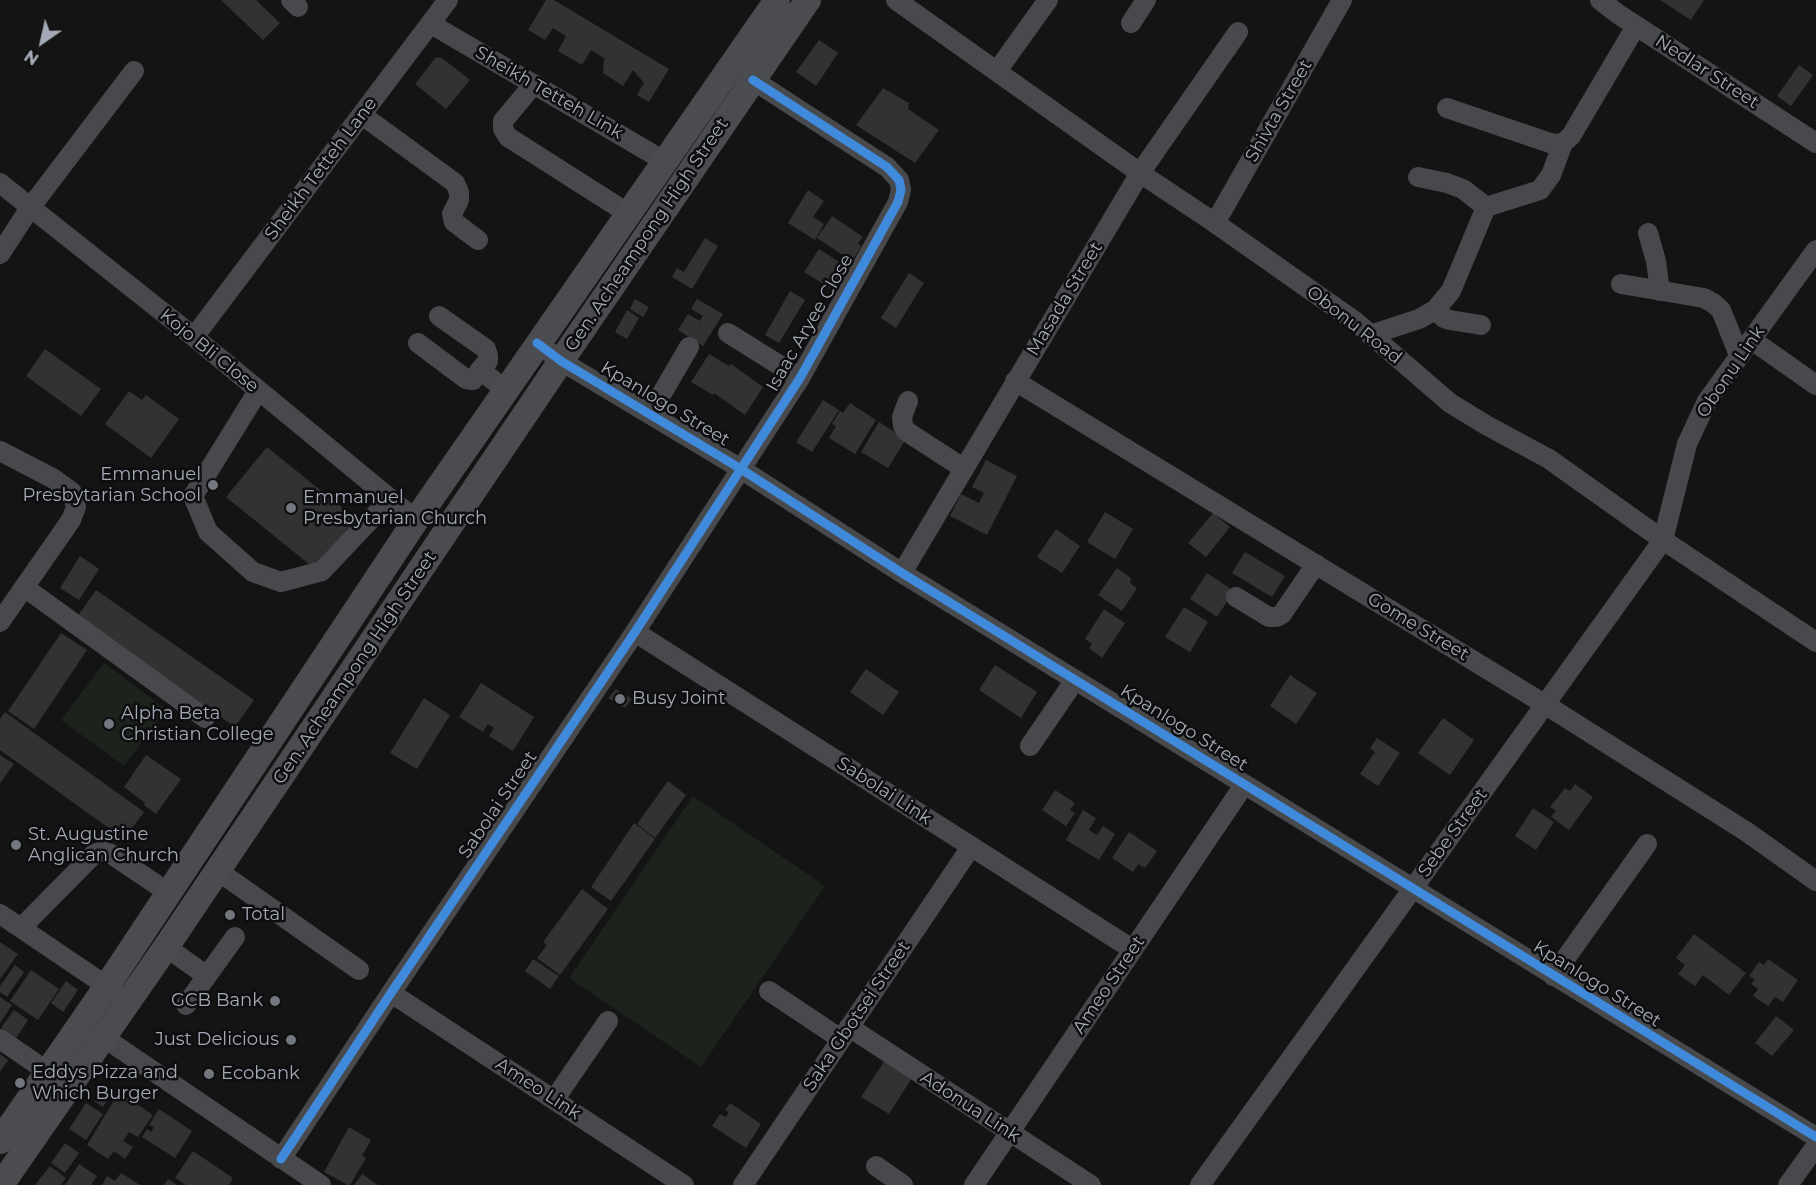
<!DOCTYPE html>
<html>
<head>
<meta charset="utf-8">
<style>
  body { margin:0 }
  #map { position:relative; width:1816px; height:1185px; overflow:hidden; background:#141414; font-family:Montserrat,sans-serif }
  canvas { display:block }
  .north { position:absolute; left:12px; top:12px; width:60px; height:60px; -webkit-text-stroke:4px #0e0e10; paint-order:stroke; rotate:214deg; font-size:16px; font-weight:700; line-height:24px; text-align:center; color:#a4aab5 }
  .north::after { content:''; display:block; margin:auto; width:21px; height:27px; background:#a4aab5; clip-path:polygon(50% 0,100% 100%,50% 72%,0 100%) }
</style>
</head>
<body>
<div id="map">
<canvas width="1816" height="1185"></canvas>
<div class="north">N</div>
</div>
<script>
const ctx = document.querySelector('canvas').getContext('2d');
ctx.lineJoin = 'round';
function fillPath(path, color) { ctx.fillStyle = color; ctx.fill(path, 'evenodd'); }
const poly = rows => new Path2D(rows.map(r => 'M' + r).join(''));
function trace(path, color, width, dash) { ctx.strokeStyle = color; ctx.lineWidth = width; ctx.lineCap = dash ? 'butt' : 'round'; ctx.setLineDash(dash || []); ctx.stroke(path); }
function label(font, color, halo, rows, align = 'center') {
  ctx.font = font + ' Montserrat,sans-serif'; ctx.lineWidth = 5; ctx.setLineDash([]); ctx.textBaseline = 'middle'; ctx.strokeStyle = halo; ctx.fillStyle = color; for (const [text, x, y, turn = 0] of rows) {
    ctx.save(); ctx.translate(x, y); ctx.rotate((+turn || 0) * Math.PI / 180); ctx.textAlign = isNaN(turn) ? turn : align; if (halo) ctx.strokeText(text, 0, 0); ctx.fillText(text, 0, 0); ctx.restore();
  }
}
const green = poly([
  [104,663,166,709,124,766,61,720],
  [693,796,825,886,701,1067,569,978]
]);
const building = poly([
  [221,0,256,0,280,23,263,40],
  [546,0,554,0,669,69,649,102,637,95,644,83,633,70,623,86,603,73,604,58,591,50,582,65,558,51,566,36,553,28,545,40,528,30],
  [1660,0,1704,0,1691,20],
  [819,40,838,53,816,86,796,72],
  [436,57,442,58,470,80,446,109,415,84],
  [1799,65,1813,75,1791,106,1777,96],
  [883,88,909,103,908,109,939,130,915,163,856,125],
  [808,190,824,201,813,217,824,224,815,240,788,223],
  [832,216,863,237,858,243,861,247,852,261,817,238],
  [705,238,718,246,692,289,672,277,677,268,684,272],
  [819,249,847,267,833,290,804,272],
  [909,273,924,283,896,328,881,318],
  [790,291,805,300,779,343,765,335],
  [635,299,649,307,643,317,630,309],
  [697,299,723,314,703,346,678,330,688,314,700,321,703,316,691,309],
  [627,310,639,318,627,339,615,332],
  [45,349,101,389,81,416,26,376],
  [709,354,729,366,731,364,763,387,745,415,714,393,713,395,691,382],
  [129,391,142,400,146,395,179,419,151,458,105,424],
  [823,400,839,410,812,452,796,442],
  [850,403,876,420,855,454,829,438,836,426,832,424,840,411,843,413],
  [879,422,906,439,888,468,861,452],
  [267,447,356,519,315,569,226,497],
  [986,460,1017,476,987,535,950,516,961,494,979,503,984,493,972,487],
  [1105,512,1133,529,1115,559,1087,542],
  [1213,513,1230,527,1206,557,1188,543],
  [1056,529,1080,546,1062,573,1037,557],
  [1245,552,1285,576,1272,597,1232,573],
  [80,556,99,569,79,600,60,588],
  [1117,568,1131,578,1130,583,1137,588,1122,611,1098,595],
  [1207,573,1234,591,1217,617,1190,599],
  [96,590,254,700,235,727,77,617],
  [1184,607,1208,622,1190,652,1165,637],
  [1104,609,1125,623,1102,658,1089,648,1092,644,1085,639],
  [61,633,87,650,34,729,8,711],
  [995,665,1037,692,1021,718,979,690],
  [866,669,899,692,883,715,850,692],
  [1290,675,1317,693,1296,724,1270,706],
  [481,683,534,717,513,751,489,736,494,728,488,724,483,732,459,717],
  [616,689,632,699,625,708,608,698],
  [424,698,450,715,417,769,390,753],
  [5,712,144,812,124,839,0,750,0,719],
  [1443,718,1474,740,1450,775,1418,753],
  [1377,738,1400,753,1378,786,1360,774,1375,752,1370,748],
  [0,755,14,764,0,783],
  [146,755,181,779,156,814,144,805,145,803,124,787],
  [668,781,686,795,655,838,637,824],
  [1575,784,1593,797,1569,830,1551,817,1556,811,1550,807,1565,788,1570,791],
  [1055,790,1075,803,1070,810,1075,813,1066,826,1042,810],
  [1533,808,1554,822,1536,850,1515,836],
  [1083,810,1096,818,1089,830,1097,835,1103,826,1115,834,1099,860,1066,840],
  [634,823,655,839,611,901,591,887],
  [1129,832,1157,851,1145,868,1138,864,1133,872,1112,858],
  [582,889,608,909,560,975,537,958,547,945,543,942],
  [1694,934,1746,973,1729,995,1703,975,1695,986,1678,974,1685,965,1676,958],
  [0,942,18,954,0,979],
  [533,959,559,976,550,989,525,971],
  [1768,959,1798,980,1783,1002,1775,997,1768,1006,1753,996,1758,989,1751,984,1755,980,1749,976,1759,962,1764,965],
  [15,965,24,972,7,997,0,992,0,986],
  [31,970,59,989,38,1020,10,1001],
  [66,981,78,990,63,1012,51,1003],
  [0,997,12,1005,0,1023],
  [14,1010,28,1020,16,1038,1,1028],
  [1776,1016,1794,1030,1772,1056,1755,1043],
  [0,1054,8,1060,0,1072],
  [885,1060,912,1078,889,1114,861,1097],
  [105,1085,114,1090,103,1107,94,1101],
  [119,1092,153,1115,138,1137,129,1132,123,1141,133,1147,125,1159,114,1151,108,1159,87,1145],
  [86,1103,103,1114,86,1140,69,1129],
  [730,1103,761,1124,746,1148,712,1126,720,1114,726,1117,729,1112,725,1110],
  [159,1109,192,1131,175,1158,142,1137,147,1129,151,1132,154,1127,149,1125],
  [349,1127,371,1140,362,1156,366,1158,350,1185,348,1185,324,1172],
  [65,1143,79,1153,65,1173,51,1163],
  [193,1151,233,1178,229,1185,186,1185,175,1178],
  [79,1164,97,1176,91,1185,65,1185],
  [50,1166,66,1178,61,1185,35,1185],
  [121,1173,140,1185,102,1185,107,1176,115,1181],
  [362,1174,378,1185,354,1185],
  [168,1179,177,1185,164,1185]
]);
const minor = poly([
  [291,0,298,7],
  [896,0,1140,173,1215,223,1356,322,1450,403,1486,425,1549,459,1663,540,1816,642],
  [1600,0,1618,14,1816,143],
  [1131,23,1146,0],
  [431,24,666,162],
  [997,71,1048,0],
  [534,84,503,121,503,129,508,137,629,214],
  [1447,108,1553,144,1563,143,1571,136,1636,26],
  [362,115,455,183,459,192,459,200,452,214,454,222,478,240],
  [1418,177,1447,183,1463,189,1486,207],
  [0,183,194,337,416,520],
  [1215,223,1342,0],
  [1648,233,1656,261,1660,291],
  [0,254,30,208,134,71],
  [1621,284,1704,298,1713,303,1721,310,1739,355],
  [1435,310,1444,318,1450,320,1481,325],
  [439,316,486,349,488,356,488,361,480,370,506,390],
  [728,333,800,378],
  [1370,335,1419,319,1435,310,1451,291,1486,207,1540,190,1551,175,1563,143],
  [194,337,448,0],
  [1752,340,1816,385],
  [418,343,466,379,473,380,480,370],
  [537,343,561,361,741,469,902,573,1816,1137],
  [1015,381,1546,705,1747,832,1816,881],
  [258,391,193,496,208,532,253,572,281,582,322,571,390,499],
  [908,401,902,417,903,426,906,431,963,468],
  [650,414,689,347],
  [0,451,54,479,72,492,76,507,71,520,0,622],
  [902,573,1140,173,1238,32],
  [24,587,205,718],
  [1236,597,1269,617,1277,617,1282,614,1316,564],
  [635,632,1132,949],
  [1030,746,1075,680],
  [218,871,359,970],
  [0,914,117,993],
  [21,928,94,854,102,851,111,854,169,893],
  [166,947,207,976],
  [1553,976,1647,844],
  [769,991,841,1039],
  [391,993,684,1185],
  [186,1005,235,937],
  [849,1027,1091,1185],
  [103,1037,321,1185],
  [0,1039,48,1072],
  [554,1100,608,1021],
  [281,1159,391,993,635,632,800,378,898,202,901,190,899,180,887,167,753,80],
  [876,1166,903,1185],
  [743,1185,971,847],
  [974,1185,1244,785],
  [1200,1185,1663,540,1687,444,1707,401,1816,250],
  [1788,1185,1816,1146]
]);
const major = poly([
  [0,1141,107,986,416,520,777,0],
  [1,1185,166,947,561,361,808,0]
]);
const cycleway = poly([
  [537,343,561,361,741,469,902,573,1816,1137],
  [281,1159,391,993,635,632,800,378,898,202,901,190,899,180,887,167,753,80]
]);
const markers = [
  [213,485,6,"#72767d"],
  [291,508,6,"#72767d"],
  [620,699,6,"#72767d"],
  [109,724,6,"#72767d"],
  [16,845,6,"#72767d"],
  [230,915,6,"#72767d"],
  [275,1001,6,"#72767d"],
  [291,1040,6,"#72767d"],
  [209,1074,6,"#72767d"],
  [20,1083,6,"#72767d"]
];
const streetNames = [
  ["Nedlar Street",1707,72,33],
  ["Sheikh Tetteh Link",549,93,30],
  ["Shivta Street",1279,111,-60],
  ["Sheikh Tetteh Lane",321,169,-53],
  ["Gen. Acheampong High Street",647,235,-56],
  ["Masada Street",1065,299,-59],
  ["Isaac Aryee Close",810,323,-60],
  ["Obonu Road",1354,325,38],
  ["Kojo Bli Close",209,351,39],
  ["Obonu Link",1731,372,-56],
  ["Kpanlogo Street",665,404,31],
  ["Gome Street",1418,627,31],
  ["Gen. Acheampong High Street",355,668,-56],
  ["Kpanlogo Street",1184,728,32],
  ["Sabolai Link",884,791,33],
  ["Sabolai Street",498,805,-56],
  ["Sebe Street",1453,833,-54],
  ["Kpanlogo Street",1597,984,32],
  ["Ameo Street",1109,985,-56],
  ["Saka Gbotsei Street",857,1016,-56],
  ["Ameo Link",538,1089,33],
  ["Adonua Link",970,1107,33]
];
const poiNames = [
  ["Emmanuel",201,475,"right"],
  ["Presbytarian School",201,496,"right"],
  ["Emmanuel",303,498],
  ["Presbytarian Church",303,519],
  ["Busy Joint",632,699],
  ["Alpha Beta",121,714],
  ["Christian College",121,735],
  ["St. Augustine",28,835],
  ["Anglican Church",28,856],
  ["Total",242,915],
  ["GCB Bank",263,1001,"right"],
  ["Just Delicious",279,1040,"right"],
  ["Eddys Pizza and",32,1073],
  ["Which Burger",32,1094],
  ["Ecobank",221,1074]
];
fillPath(green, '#1c221c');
fillPath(building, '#323233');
trace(minor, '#48494d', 20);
trace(major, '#4a4c4f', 26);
trace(cycleway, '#408adc', 9);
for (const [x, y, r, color] of markers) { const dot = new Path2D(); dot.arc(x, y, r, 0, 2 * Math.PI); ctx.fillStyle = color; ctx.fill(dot); trace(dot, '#0e0e10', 2); }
label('18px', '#a4aab5', '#0e0e10', streetNames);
label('18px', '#a4aab5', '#0e0e10', poiNames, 'left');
</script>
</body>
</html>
